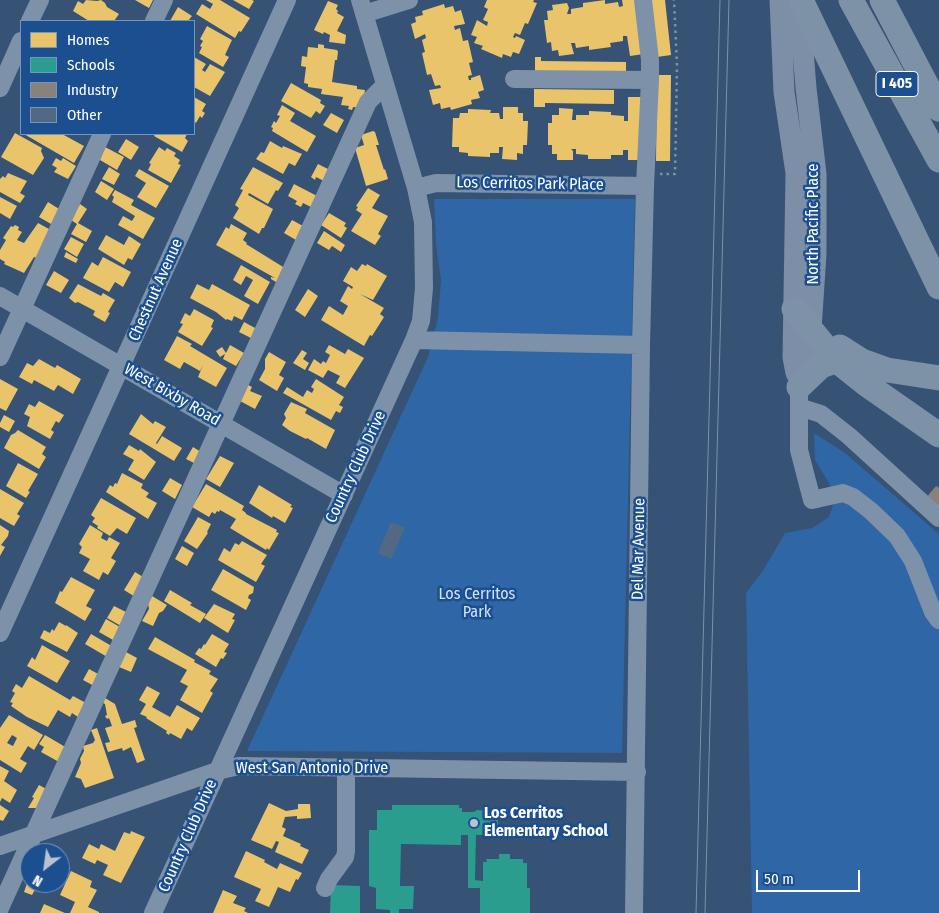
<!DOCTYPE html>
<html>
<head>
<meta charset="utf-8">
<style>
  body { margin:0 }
  #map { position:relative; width:939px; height:913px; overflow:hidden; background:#365274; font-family:"Fira Sans Condensed",sans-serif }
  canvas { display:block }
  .legend { position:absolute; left:20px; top:20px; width:175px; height:115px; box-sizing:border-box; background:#1b4f8f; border:1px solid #7695bc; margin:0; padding:6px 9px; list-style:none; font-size:15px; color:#fff }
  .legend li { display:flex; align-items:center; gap:10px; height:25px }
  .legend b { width:25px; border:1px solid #7695bc }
  .north { position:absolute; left:20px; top:843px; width:50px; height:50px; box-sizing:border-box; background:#1b4f8f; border:1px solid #7695bc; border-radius:50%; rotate:210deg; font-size:14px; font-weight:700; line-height:20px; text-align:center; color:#fff }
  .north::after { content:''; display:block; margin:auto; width:18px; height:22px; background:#b9c2ce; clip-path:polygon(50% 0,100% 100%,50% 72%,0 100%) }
  .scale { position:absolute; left:756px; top:870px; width:104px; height:22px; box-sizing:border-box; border:2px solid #fff; border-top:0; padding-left:6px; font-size:15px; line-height:18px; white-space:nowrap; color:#fff; -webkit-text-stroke:4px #1b4f8f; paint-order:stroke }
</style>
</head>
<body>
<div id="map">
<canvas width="939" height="913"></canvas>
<ul class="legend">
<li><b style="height:14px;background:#e9c46a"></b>Homes</li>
<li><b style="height:14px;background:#2a9d8f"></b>Schools</li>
<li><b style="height:14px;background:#8a817c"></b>Industry</li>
<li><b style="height:14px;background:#526984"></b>Other</li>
</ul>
<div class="north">N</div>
<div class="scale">50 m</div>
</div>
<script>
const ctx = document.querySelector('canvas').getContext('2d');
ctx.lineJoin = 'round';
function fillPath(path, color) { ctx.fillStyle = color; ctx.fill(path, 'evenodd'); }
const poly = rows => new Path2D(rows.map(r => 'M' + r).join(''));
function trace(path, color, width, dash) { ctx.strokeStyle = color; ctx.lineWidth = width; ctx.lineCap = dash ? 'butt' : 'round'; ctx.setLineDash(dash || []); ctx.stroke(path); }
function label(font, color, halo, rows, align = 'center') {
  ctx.font = font + ' "Fira Sans Condensed",sans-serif'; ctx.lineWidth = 5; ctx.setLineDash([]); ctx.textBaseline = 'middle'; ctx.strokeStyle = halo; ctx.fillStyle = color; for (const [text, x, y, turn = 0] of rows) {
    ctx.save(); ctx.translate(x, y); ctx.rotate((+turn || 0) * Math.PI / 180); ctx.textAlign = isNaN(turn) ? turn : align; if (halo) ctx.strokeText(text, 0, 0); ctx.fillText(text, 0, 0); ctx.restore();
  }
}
const green = poly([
  [434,199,635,199,622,753,247,751,428,357,438,318,441,280,436,244],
  [814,433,845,453,939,534,939,913,752,913,746,593,764,569,785,533,812,528,829,517,835,499,829,483,815,460]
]);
const homes = poly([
  [86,0,97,1,101,0,105,3,107,7,119,14,114,21,89,21,73,11,78,1,83,4],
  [135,0,153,0,149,8],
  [206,0,220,0,250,18,241,32,239,31,235,38,196,14,202,4,210,9,213,4],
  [233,0,252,0,254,1,249,9],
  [487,0,534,0,533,2,537,3,528,24,525,23,520,35,515,33,513,37,515,38,516,36,525,40,519,54,513,52,511,57,503,54,502,58,481,49,483,46,474,43,477,37,471,35,477,20,487,26,488,22,483,20,488,9,484,7],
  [605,0,605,4,618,2,619,7,623,6,622,0,637,0,644,54,630,56,627,36,623,36,623,41,610,43,611,47,589,50,589,46,576,48,575,43,571,43,574,54,559,56,558,50,552,51,551,42,547,43,544,20,548,20,547,11,553,10,552,5,567,3,569,8,567,14,571,14,571,9,583,7,583,3],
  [651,0,665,0,671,55,657,57],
  [328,1,338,5,336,9,338,11,337,13,344,17,337,31,346,35,345,44,329,42,330,35,324,32,323,34,314,30],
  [444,4,445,8,453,6,455,12,461,10,465,24,454,26,455,30,460,28,463,41,468,40,473,62,469,63,472,75,468,76,469,80,471,80,471,78,480,75,484,90,478,92,480,98,471,100,472,104,451,110,450,107,441,109,440,103,433,105,429,90,441,88,440,85,435,86,431,74,427,75,422,53,425,52,422,40,426,38,425,34,415,39,411,24,416,22,415,17,423,15,422,11],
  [178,7,192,16,188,21,170,21],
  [207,26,232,40,225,55,229,57,223,67,199,53,202,47,200,46,203,41,200,39],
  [318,44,324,45,324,48,337,50,338,52,337,60,335,60,332,82,357,86,357,89,365,90,362,108,353,107,352,110,348,109,349,106,341,105,343,97,321,94,322,89,308,87,308,84,304,83,306,67,301,66,302,56,307,57,308,47,318,48],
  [194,57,206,64,202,70,205,72,210,64,225,72,210,96,194,87],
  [535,57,541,57,541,61,626,62,626,76,535,75],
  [657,75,671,75,670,161,656,161],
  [291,83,321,100,320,103,325,106,320,114,316,111,311,118,281,101],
  [534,89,614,90,614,104,545,103,545,107,534,107],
  [194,97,206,104,202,111,205,113,202,118,200,116,196,123,194,121],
  [628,97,642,97,642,160,628,160,628,150,623,150,623,155,611,155,611,159,588,159,588,155,576,154,576,149,571,149,573,151,573,160,557,160,557,154,552,154,552,145,548,145,548,123,552,123,552,115,559,115,559,108,573,109,572,120,576,120,576,115,589,115,589,111,611,112,611,115,624,116,624,121,628,121],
  [282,105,295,113,290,121,316,136,307,152,272,131,273,128,271,127,274,121,276,123,280,116,277,115],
  [503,107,518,107,518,113,523,113,523,121,528,121,527,145,523,145,523,154,517,153,517,160,502,159,503,147,499,147,499,153,490,153,490,157,468,156,468,153,459,152,459,147,452,147,453,118,459,118,460,113,468,113,468,109,491,110,490,113,499,113,500,119,503,119],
  [331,113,344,120,337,133,323,125],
  [373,131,375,132,379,145,376,145,384,170,385,169,388,179,366,186,355,148,364,145,361,135],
  [15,133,42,148,41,151,44,158,33,175,1,157],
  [24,134,62,134,84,146,74,163],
  [155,134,187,134,185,138,188,141,182,152,154,136],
  [126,139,139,147,131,160,118,152],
  [270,141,282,148,283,146,302,154,295,166,289,163,283,174,256,159,261,152,264,153],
  [105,147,124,157,117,170,100,160],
  [159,147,165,151,167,148,176,153,174,156,180,160,178,164,181,165,171,183,148,170,151,164,149,163],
  [56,158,61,161,63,158,76,166,68,179,54,172,57,168,52,165],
  [318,164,332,171,326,182,316,177,315,180,311,177],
  [109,167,120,174,114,185,102,179],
  [253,167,283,183,278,191,276,190,268,204,249,193,248,195,273,209,264,228,262,228,259,234,233,218,239,208,235,205,243,190,240,189],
  [139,169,169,186,156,208,137,197,146,183,135,176],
  [8,173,27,181,20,193,25,196,20,203,0,192,0,179,3,176,5,178],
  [101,181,114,189,107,200,95,192],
  [294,184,319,197,313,208,303,203,301,207,295,204,297,201,288,196],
  [368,188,380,195,372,208,388,216,378,234,381,236,375,245,351,231,362,214,356,210,358,207,356,206],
  [115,190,134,200,131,205,155,218,143,239,118,225,123,216,132,221,135,216,112,202,114,197,112,195],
  [0,197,17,206,10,219,0,213],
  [48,202,59,209,51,224,39,217],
  [80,204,87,209,78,223,92,231,86,242,71,234,77,224,71,220],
  [329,213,346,223,344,226,347,228,341,238,321,225],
  [292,220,303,226,296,240,284,233],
  [38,223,49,229,49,232,43,242,46,243,37,258,34,257,24,273,4,264,5,262,0,259,0,250,6,240,3,238,11,226,13,227,15,225,19,227,18,230,22,232,17,240,24,243],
  [231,224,247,233,243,240,247,243,246,244,288,270,281,285,271,279,271,277,275,278,216,245,226,227,229,229],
  [324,231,345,245,341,252,332,246,329,250,317,243],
  [106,235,124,245,129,236,141,244,132,260,128,258,124,265,98,249],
  [71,237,84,244,77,257,64,249],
  [66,252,78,259,76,263,64,257],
  [103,257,131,272,123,287,115,282,109,292,83,278,92,262,98,266],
  [362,264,366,266,367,264,387,276,373,300,360,294,384,308,380,314,384,317,372,336,370,335,364,346,321,320,329,306,343,315,348,306,340,301,348,286,352,289,353,287,343,281,351,267,357,271],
  [241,265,270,282,258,304,244,296,253,280,246,276,241,285,233,280],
  [54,271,69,280,61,293,46,285],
  [78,284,101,296,103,293,115,300,108,312,110,313,105,322,96,317,93,315,95,311,78,302,75,303,69,298],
  [197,284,209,290,212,284,250,305,242,320,234,316,232,321,227,319,226,320,216,312,190,298],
  [308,289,318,296,305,317,295,310],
  [194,309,214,320,211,327,213,328,202,346,178,332,183,324,180,323,185,313,190,316],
  [244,322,255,328,256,326,251,338,239,332],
  [177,336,192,344,190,346,227,368,216,387,198,377,203,365,200,371,184,362,180,369,164,360],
  [230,345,244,353,236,366,223,359,225,354,220,357,216,351,222,347,226,353],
  [329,345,345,354,348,349,364,358,345,388,336,383,340,376,328,370,323,378,308,370,314,359,321,364,323,361,326,363,330,355,325,352],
  [302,350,307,353,303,359,309,363,305,370,293,363],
  [269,352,286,362,279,375,284,378,277,391,259,380,265,369,265,359],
  [39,359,55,368,57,365,81,379,73,394,58,385,54,391,34,380,32,384,19,377,27,363,33,366],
  [0,379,18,389,6,411,0,408],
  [316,379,344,397,339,405,343,407,340,413,336,411,331,420,283,393,287,387,303,397,307,390,312,393,314,389,311,387],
  [248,385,252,387,250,391,262,396,255,409,240,401],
  [39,401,64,415,59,423,56,421,51,430,54,432,50,439,27,426,30,417,24,414,29,404,35,407],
  [291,402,307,409,305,413,335,430,326,449,307,438,306,439,290,431,282,425,286,418,284,414],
  [141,414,153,424,155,421,166,427,156,443,157,444,162,436,182,448,174,461,129,434],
  [4,415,15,421,9,432,0,427,0,423],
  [18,430,46,447,42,454,46,457,39,469,4,448,11,435,15,433],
  [129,445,139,451,140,449,156,462,144,480,128,470,134,460,123,454],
  [193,447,204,454,198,465,186,459],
  [220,456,234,463,220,487,206,479],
  [18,463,38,474,28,491,30,492,26,498,6,486],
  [122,473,143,484,141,488,149,493,146,497,157,503,148,519,106,492,110,485,113,487,115,483,117,484],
  [170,478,182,485,175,499,162,491],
  [206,484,244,506,242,510,246,513,246,514,277,530,276,532,279,533,269,550,267,548,266,550,230,528,236,519,220,510,219,512,217,511,215,514,212,512,209,517,192,507],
  [259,485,292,505,290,507,293,508,285,523,273,516,272,518,249,503],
  [0,489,24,503,17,514,20,516,14,526,0,518],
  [101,498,136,518,127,534,117,528,110,536,97,528,98,526,92,522,95,518,91,515],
  [198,517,211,524,207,532,208,533,197,549,184,541],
  [0,525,9,531,8,536,1,545,5,547,0,556],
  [90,525,103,533,101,538,107,541,109,537,120,543,111,558,116,561,108,575,103,572,99,580,83,571,90,559,79,553,82,547,79,544],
  [242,541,267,555,261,564,265,566,256,582,218,560,224,548,230,552,235,543,239,545],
  [182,546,194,553,187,566,175,559],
  [223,569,254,587,253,593,249,595,248,598,251,600,246,610,211,590],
  [135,572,148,580,137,598,124,590],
  [71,577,95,590,86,606,92,609,85,621,55,603,60,591,62,592],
  [170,590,192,603,190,605,206,614,200,623,164,601],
  [152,596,167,605,163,611,159,613,153,626,142,621,149,609,148,603],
  [214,604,235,614,232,619,235,620,228,633,204,618],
  [114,606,128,613,121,626,107,618],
  [106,619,120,627,113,640,99,632],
  [59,622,66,626,66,625,78,633,67,652,40,638,44,630,50,633,52,629,54,631],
  [91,634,115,648,109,658,85,644],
  [212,634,229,644,224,652,227,653,223,659,221,658,216,667,195,654,199,648,201,649,204,644,205,645],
  [155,637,195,660,194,662,211,671,209,674,218,679,210,691,213,693,202,713,180,700,188,686,180,682,187,670,148,649],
  [42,645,70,661,57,683,27,666,32,657,35,660],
  [126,652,137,658,131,672,119,667],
  [89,669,100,675,94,686,83,680],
  [29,676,70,700,73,696,86,703,78,717,72,713,70,717,58,710,48,727,27,717,11,706,13,703,10,702,15,693,12,691,16,684,22,688],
  [147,686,160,693,152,707,170,717,177,705,200,718,192,731,187,728,181,739,170,733,169,735,166,733,167,731,146,718,147,717,140,714,146,704,139,700],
  [105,698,115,704,122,724,135,720,137,727,134,728,145,760,137,763,131,747,123,751,122,748,108,752,105,743,110,742,105,728,112,726,109,718,107,719,105,716,107,715,105,704,103,703],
  [9,715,43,735,34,750,28,746,20,759,27,763,21,773,0,760,0,728],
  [12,735,17,738,13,746,7,743],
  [97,728,114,778,85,788,81,779,75,777,81,763,80,759,84,751,83,746,93,743,95,740,91,730],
  [45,735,67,748,59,762,41,752,44,747,39,744],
  [0,766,9,771,4,781,17,790,10,803,2,798,0,802],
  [39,785,50,791,40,808,28,808,34,798,32,797],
  [269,803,286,811,298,809,298,804,310,804,311,818,297,819,297,816,285,817,282,827,286,829,283,836,301,844,300,846,309,850,302,864,275,852,279,842,276,841,272,849,251,840],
  [0,805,9,811,3,821,0,820],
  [131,831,145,837,121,883,103,875,108,865,97,860,95,864,82,858,89,844,99,849,101,844,115,851,124,832,130,834],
  [246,851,265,860,264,862,277,869,280,863,302,873,298,880,296,879,290,892,278,887,269,907,255,901,261,889,234,877],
  [71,871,92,881,90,887,97,890,88,907,99,912,99,913,70,913,75,902,60,895],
  [30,875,30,883,40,883,38,889,36,888,32,895,24,892],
  [223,890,237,896,233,903,246,908,244,911,248,913,213,913],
  [44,904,65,913,40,913]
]);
const schools = poly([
  [392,805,459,805,459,808,462,808,462,812,474,812,477,810,498,812,498,831,484,830,484,835,476,835,475,880,483,881,483,862,487,862,486,859,499,859,499,854,510,854,510,859,523,859,523,863,527,863,527,888,530,888,530,913,480,913,480,888,468,888,468,835,461,835,461,845,401,844,400,886,414,886,413,909,399,909,399,913,390,913,390,910,376,909,376,888,369,886,369,830,377,830,377,810,392,810],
  [331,885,360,886,360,913,330,913]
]);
const industry = poly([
  [936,486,939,488,939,511,925,499]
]);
const building = poly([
  [391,522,405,528,391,559,378,553]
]);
const path = poly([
  [660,174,675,174,677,66,674,0]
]);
const minor = poly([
  [364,14,409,0],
  [30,21,40,0],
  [154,21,164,0],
  [514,79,650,80],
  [0,88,21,41],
  [416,188,436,183,645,186],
  [0,296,344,495],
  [414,340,641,345],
  [0,357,102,134],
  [799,387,799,450,812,500,843,493,853,497,871,511,897,536,913,561,933,612,939,620],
  [799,407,821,414,849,436,939,518],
  [0,633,287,0],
  [0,846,217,771,239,766,637,772],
  [325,888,329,879,345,857,346,851,346,768],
  [0,908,368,102,385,85],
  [153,913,414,340,421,321,424,288,423,222,416,188,360,0],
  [634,913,641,345,645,186,650,80,650,60,643,0]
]);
const major = poly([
  [780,0,784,92,796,173,793,357,796,373],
  [799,387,807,357,811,329,816,254,816,174,806,88,799,0]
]);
const highway = poly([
  [801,0,939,287],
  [851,0,939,160],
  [882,0,939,109],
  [794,309,836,360,866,384,939,435],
  [840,347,862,361,887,370,939,378],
  [799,387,821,366,850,356]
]);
const tram = poly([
  [696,913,720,0],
  [705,913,729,0]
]);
const markers = [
  [474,823,5,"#b9c2ce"]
];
const shields = [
  [897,84,42]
];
const shieldNames = [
  ["I 405",897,84]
];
const streetNames = [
  ["Los Cerritos Park Place",530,184,1],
  ["North Pacific Place",814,224,-90],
  ["Chestnut Avenue",156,290,-66],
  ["West Bixby Road",172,395,30],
  ["Country Club Drive",356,467,-65],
  ["Del Mar Avenue",639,549,-89],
  ["West San Antonio Drive",312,769],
  ["Country Club Drive",188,836,-66]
];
const parkNames = [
  ["Los Cerritos",477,595],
  ["Park",477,613]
];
const poiNames = [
  ["Los Cerritos",484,814],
  ["Elementary School",484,832]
];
fillPath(green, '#2f66a5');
fillPath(homes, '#e9c46a');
fillPath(schools, '#2a9d8f');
fillPath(industry, '#8a817c');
fillPath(building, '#526984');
trace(path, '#7d92a8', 2.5, [2.5, 4]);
trace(minor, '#7d92a8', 18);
trace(major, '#7d8ea7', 21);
trace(highway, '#7e92a7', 25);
trace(tram, '#7e92a7', 1);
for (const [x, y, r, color] of markers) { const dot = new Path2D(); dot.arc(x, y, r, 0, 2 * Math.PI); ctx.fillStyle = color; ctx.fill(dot); trace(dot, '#1b4f8f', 2); }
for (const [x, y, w] of shields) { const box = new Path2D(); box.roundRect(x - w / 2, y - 12.5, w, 25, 4); ctx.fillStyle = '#1b4f8f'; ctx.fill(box); trace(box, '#fff', 1); }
label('bold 15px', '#fff', null, shieldNames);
label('16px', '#fff', '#1b4f8f', streetNames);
label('16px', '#cfe3fa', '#1b4f8f', parkNames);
label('bold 16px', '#fff', '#1b4f8f', poiNames, 'left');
</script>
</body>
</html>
